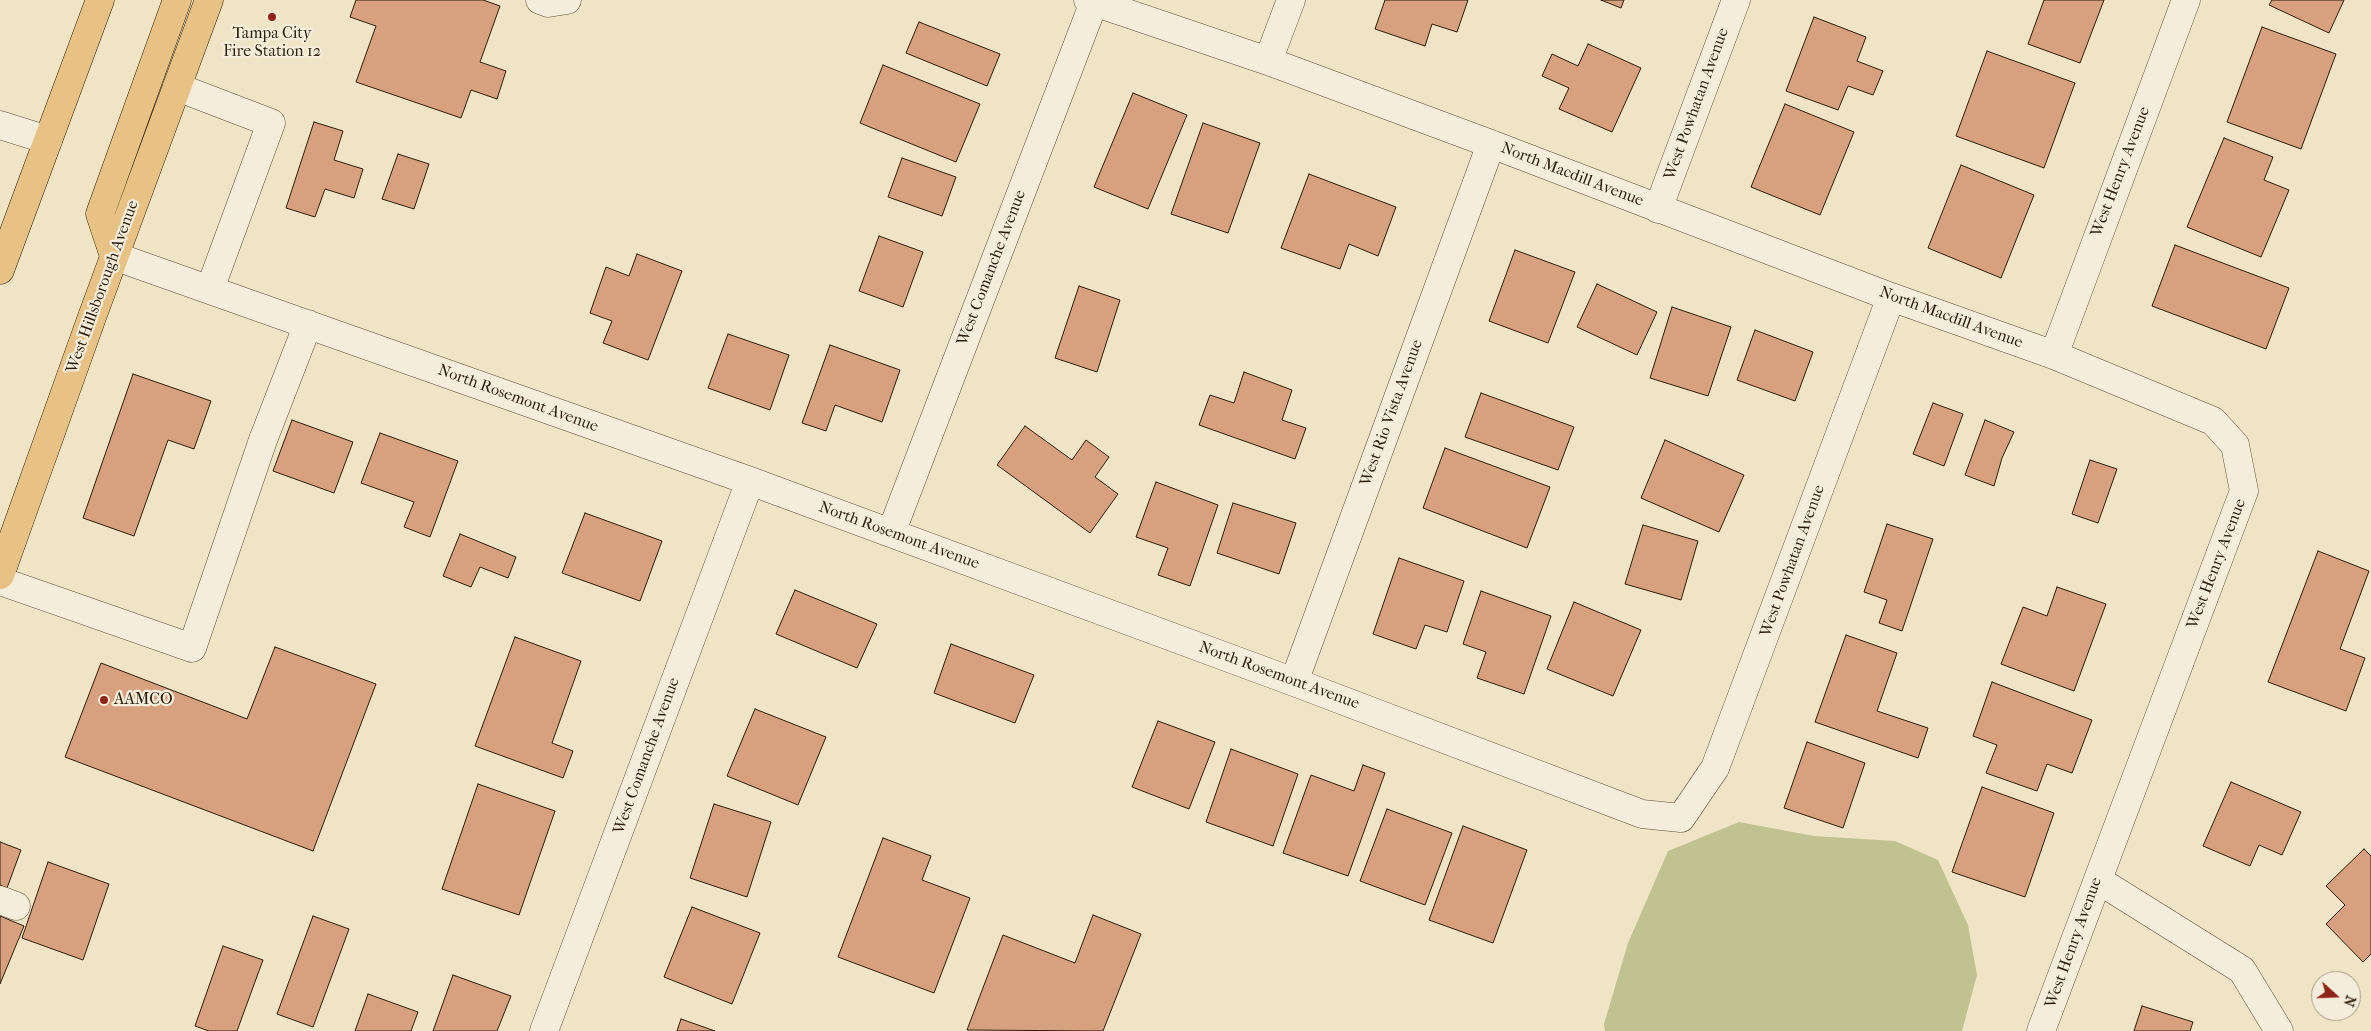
<!DOCTYPE html>
<html>
<head>
<meta charset="utf-8">
<style>
  body { margin:0 }
  #map { position:relative; width:2371px; height:1031px; overflow:hidden; background:#f0e4c7; font-family:"IM FELL French Canon",serif }
  canvas { display:block }
  .north { position:absolute; left:2311px; top:971px; width:50px; height:50px; box-sizing:border-box; background:#f5eddb; border:1px solid #a59a87; border-radius:50%; rotate:110deg; font-size:14px; font-weight:700; line-height:20px; text-align:center; color:#2c1d0a }
  .north::after { content:''; display:block; margin:auto; width:18px; height:22px; background:#8f2418; clip-path:polygon(50% 0,100% 100%,50% 72%,0 100%) }
</style>
</head>
<body>
<div id="map">
<canvas width="2371" height="1031"></canvas>
<div class="north">N</div>
</div>
<script>
const ctx = document.querySelector('canvas').getContext('2d');
ctx.lineJoin = 'round';
function fillPath(path, color) { ctx.fillStyle = color; ctx.fill(path, 'evenodd'); }
const poly = rows => new Path2D(rows.map(r => 'M' + r).join(''));
function trace(path, color, width, dash) { ctx.strokeStyle = color; ctx.lineWidth = width; ctx.lineCap = dash ? 'butt' : 'round'; ctx.setLineDash(dash || []); ctx.stroke(path); }
function label(font, color, halo, rows, align = 'center') {
  ctx.font = font + ' "IM FELL French Canon",serif'; ctx.lineWidth = 4.5; ctx.setLineDash([]); ctx.textBaseline = 'middle'; ctx.strokeStyle = halo; ctx.fillStyle = color; for (const [text, x, y, turn = 0] of rows) {
    ctx.save(); ctx.translate(x, y); ctx.rotate((+turn || 0) * Math.PI / 180); ctx.textAlign = isNaN(turn) ? turn : align; if (halo) ctx.strokeText(text, 0, 0); ctx.fillText(text, 0, 0); ctx.restore();
  }
}
const green = poly([
  [1739,822,1814,836,1895,841,1938,860,1968,925,1977,975,1962,1031,1605,1031,1604,1024,1628,943,1668,851]
]);
const building = poly([
  [356,0,483,0,500,6,480,62,506,71,497,99,471,90,461,118,356,82,376,26,350,17,356,0],
  [1385,0,1468,0,1457,32,1432,24,1425,46,1375,29,1385,0],
  [1601,0,1624,0,1621,8,1601,0],
  [2044,0,2104,0,2080,63,2028,44,2044,0],
  [2272,0,2344,0,2329,33,2269,5,2272,0],
  [1814,17,1866,37,1857,61,1883,71,1873,95,1848,86,1838,110,1786,91,1814,17],
  [919,22,1000,54,987,86,906,53,919,22],
  [2262,27,2336,54,2301,149,2227,122,2262,27],
  [1588,44,1641,68,1612,132,1559,109,1569,88,1542,76,1552,54,1578,66,1588,44],
  [1987,51,2075,83,2044,168,1956,136,1987,51],
  [883,65,980,104,956,162,860,123,883,65],
  [1133,93,1187,115,1148,209,1094,187,1133,93],
  [1785,104,1854,132,1820,215,1751,187,1785,104],
  [314,122,343,131,334,160,363,169,354,198,325,189,315,217,286,208,314,122],
  [1203,123,1260,143,1228,233,1171,214,1203,123],
  [2224,138,2273,157,2264,180,2289,190,2261,257,2187,227,2224,138],
  [398,154,429,164,414,209,382,199,398,154],
  [902,158,956,177,942,216,888,197,902,158],
  [1961,165,2034,195,2001,278,1928,248,1961,165],
  [1309,174,1396,207,1378,256,1349,244,1340,269,1281,248,1309,174],
  [879,236,923,252,903,307,859,291,879,236],
  [2175,245,2289,288,2266,349,2152,306,2175,245],
  [1515,250,1575,272,1548,343,1489,321,1515,250],
  [637,254,682,271,648,360,603,343,612,321,590,313,606,267,629,276,637,254],
  [1597,284,1657,312,1637,355,1577,327,1597,284],
  [1079,286,1120,300,1097,372,1055,358,1079,286],
  [1672,307,1731,327,1708,396,1650,378,1672,307],
  [1755,330,1813,352,1795,401,1737,380,1755,330],
  [728,334,789,355,770,410,708,388,728,334],
  [830,345,900,370,882,422,835,405,826,431,802,423,830,345],
  [1244,372,1292,390,1282,420,1306,428,1295,459,1199,425,1210,395,1234,403,1244,372],
  [133,374,211,401,194,449,168,440,134,536,83,518,133,374],
  [1481,393,1574,427,1558,470,1465,437,1481,393],
  [1933,403,1963,414,1944,466,1913,454,1933,403],
  [292,420,353,442,334,493,273,471,292,420],
  [1985,420,2014,432,2002,458,1994,486,1965,475,1985,420],
  [1025,426,1072,460,1086,440,1109,457,1095,477,1118,494,1090,533,997,465,1025,426],
  [380,433,458,461,430,537,404,527,414,502,361,483,380,433],
  [1665,440,1744,475,1719,532,1641,498,1665,440],
  [1445,448,1550,487,1527,548,1423,508,1445,448],
  [2090,460,2117,469,2098,523,2072,514,2090,460],
  [1156,482,1218,505,1190,586,1158,575,1168,548,1136,537,1156,482],
  [1233,503,1296,523,1279,574,1217,553,1233,503],
  [585,513,662,541,640,601,562,573,585,513],
  [1887,524,1933,539,1902,631,1879,623,1887,600,1864,592,1887,524],
  [1643,525,1698,541,1681,600,1625,584,1643,525],
  [460,534,516,557,508,578,480,567,471,587,443,576,460,534],
  [2318,551,2369,571,2340,649,2365,658,2346,711,2268,682,2318,551],
  [1399,558,1464,581,1447,632,1425,625,1416,649,1373,634,1399,558],
  [2057,587,2106,604,2074,691,2001,664,2023,607,2047,616,2057,587],
  [795,590,877,624,857,668,776,634,795,590],
  [1481,591,1551,616,1524,694,1477,678,1486,652,1463,644,1481,591],
  [1574,602,1641,630,1613,696,1547,669,1574,602],
  [1846,635,1897,653,1877,711,1928,728,1918,758,1815,722,1846,635],
  [515,637,581,661,552,743,573,751,563,778,475,746,515,637],
  [951,644,1034,675,1015,723,934,693,951,644],
  [275,647,376,684,313,851,65,757,101,663,247,719,275,647],
  [1992,682,2092,720,2072,773,2047,764,2037,791,1986,773,1997,745,1973,736,1992,682],
  [755,709,826,737,798,805,727,776,755,709],
  [1158,721,1215,742,1189,809,1132,787,1158,721],
  [1807,742,1865,763,1843,828,1784,808,1807,742],
  [1231,749,1298,774,1273,846,1206,822,1231,749],
  [1363,765,1385,773,1348,876,1283,853,1311,775,1354,791,1363,765],
  [2231,782,2301,812,2282,855,2259,845,2250,866,2203,846,2231,782],
  [478,784,555,811,519,915,442,889,478,784],
  [1982,787,2054,813,2025,897,1952,872,1982,787],
  [714,804,771,822,747,897,690,878,714,804],
  [1387,809,1452,833,1425,905,1360,881,1387,809],
  [1463,826,1527,850,1493,943,1429,920,1463,826],
  [883,838,931,856,922,880,970,898,934,993,838,957,883,838],
  [0,842,21,850,7,888,0,885,0,842],
  [2364,849,2371,856,2371,954,2363,962,2326,924,2345,905,2326,886,2364,849],
  [48,862,109,884,83,960,22,938,48,862],
  [692,907,760,933,732,1004,664,977,692,907],
  [1093,915,1141,934,1103,1031,967,1030,1003,935,1075,963,1093,915],
  [0,916,24,926,0,984,0,916],
  [313,916,349,929,313,1027,277,1014,313,916],
  [223,946,263,960,237,1031,209,1031,195,1026,223,946],
  [453,975,511,996,497,1031,433,1031,453,975],
  [368,994,418,1012,411,1031,355,1031,368,994],
  [2142,1006,2193,1022,2190,1031,2134,1031,2142,1006],
  [681,1019,715,1031,677,1031,681,1019]
]);
const minor = poly([
  [540,0,548,3,567,0],
  [1088,0,1268,61,1491,144,1891,297,2054,355,2213,421,2235,445,2244,491,2041,1031],
  [1268,61,1291,0],
  [177,87,271,123,210,289],
  [0,125,48,140],
  [1658,209,1736,0],
  [114,256,750,481,1294,682,1642,814,1681,818,1715,768,1891,297],
  [2054,355,2186,0],
  [891,533,1094,2],
  [0,581,192,648,263,440,308,324],
  [1294,682,1491,144],
  [2098,880,2242,970,2279,1031],
  [0,900,16,906],
  [544,1031,750,481]
]);
const major = poly([
  [114,256,100,214,177,0],
  [0,270,100,0],
  [0,575,92,317,209,0]
]);
const markers = [
  [272,17,5,"#8f2418"],
  [104,700,5,"#8f2418"]
];
const poiNames = [
  ["Tampa City",272,34],
  ["Fire Station 12",272,52],
  ["AAMCO",114,700,"left"]
];
const streetNames = [
  ["West Powhatan Avenue",1697,104,-70],
  ["West Henry Avenue",2121,172,-69],
  ["North Macdill Avenue",1572,175,21],
  ["West Comanche Avenue",992,268,-69],
  ["West Hillsborough Avenue",103,287,-70],
  ["North Macdill Avenue",1951,318,20],
  ["North Rosemont Avenue",518,399,20],
  ["West Rio Vista Avenue",1392,413,-70],
  ["North Rosemont Avenue",899,536,20],
  ["West Powhatan Avenue",1793,561,-70],
  ["West Henry Avenue",2217,564,-69],
  ["North Rosemont Avenue",1279,676,20],
  ["West Comanche Avenue",647,756,-70],
  ["West Henry Avenue",2074,943,-70]
];
fillPath(green, '#c0c291');
fillPath(building, '#d7a17f');
trace(building, '#2c1d0a', 1);
trace(minor, '#5d4f39', 29);
trace(major, '#2c1d0a', 29);
trace(minor, '#f5eddb', 28);
trace(major, '#e8c284', 28);
for (const [x, y, r, color] of markers) { const dot = new Path2D(); dot.arc(x, y, r, 0, 2 * Math.PI); ctx.fillStyle = color; ctx.fill(dot); trace(dot, '#f5eddb', 2); }
label('16px', '#2c1d0a', '#f5eddb', poiNames);
label('16px', '#2c1d0a', '#f5eddb', streetNames);
</script>
</body>
</html>
